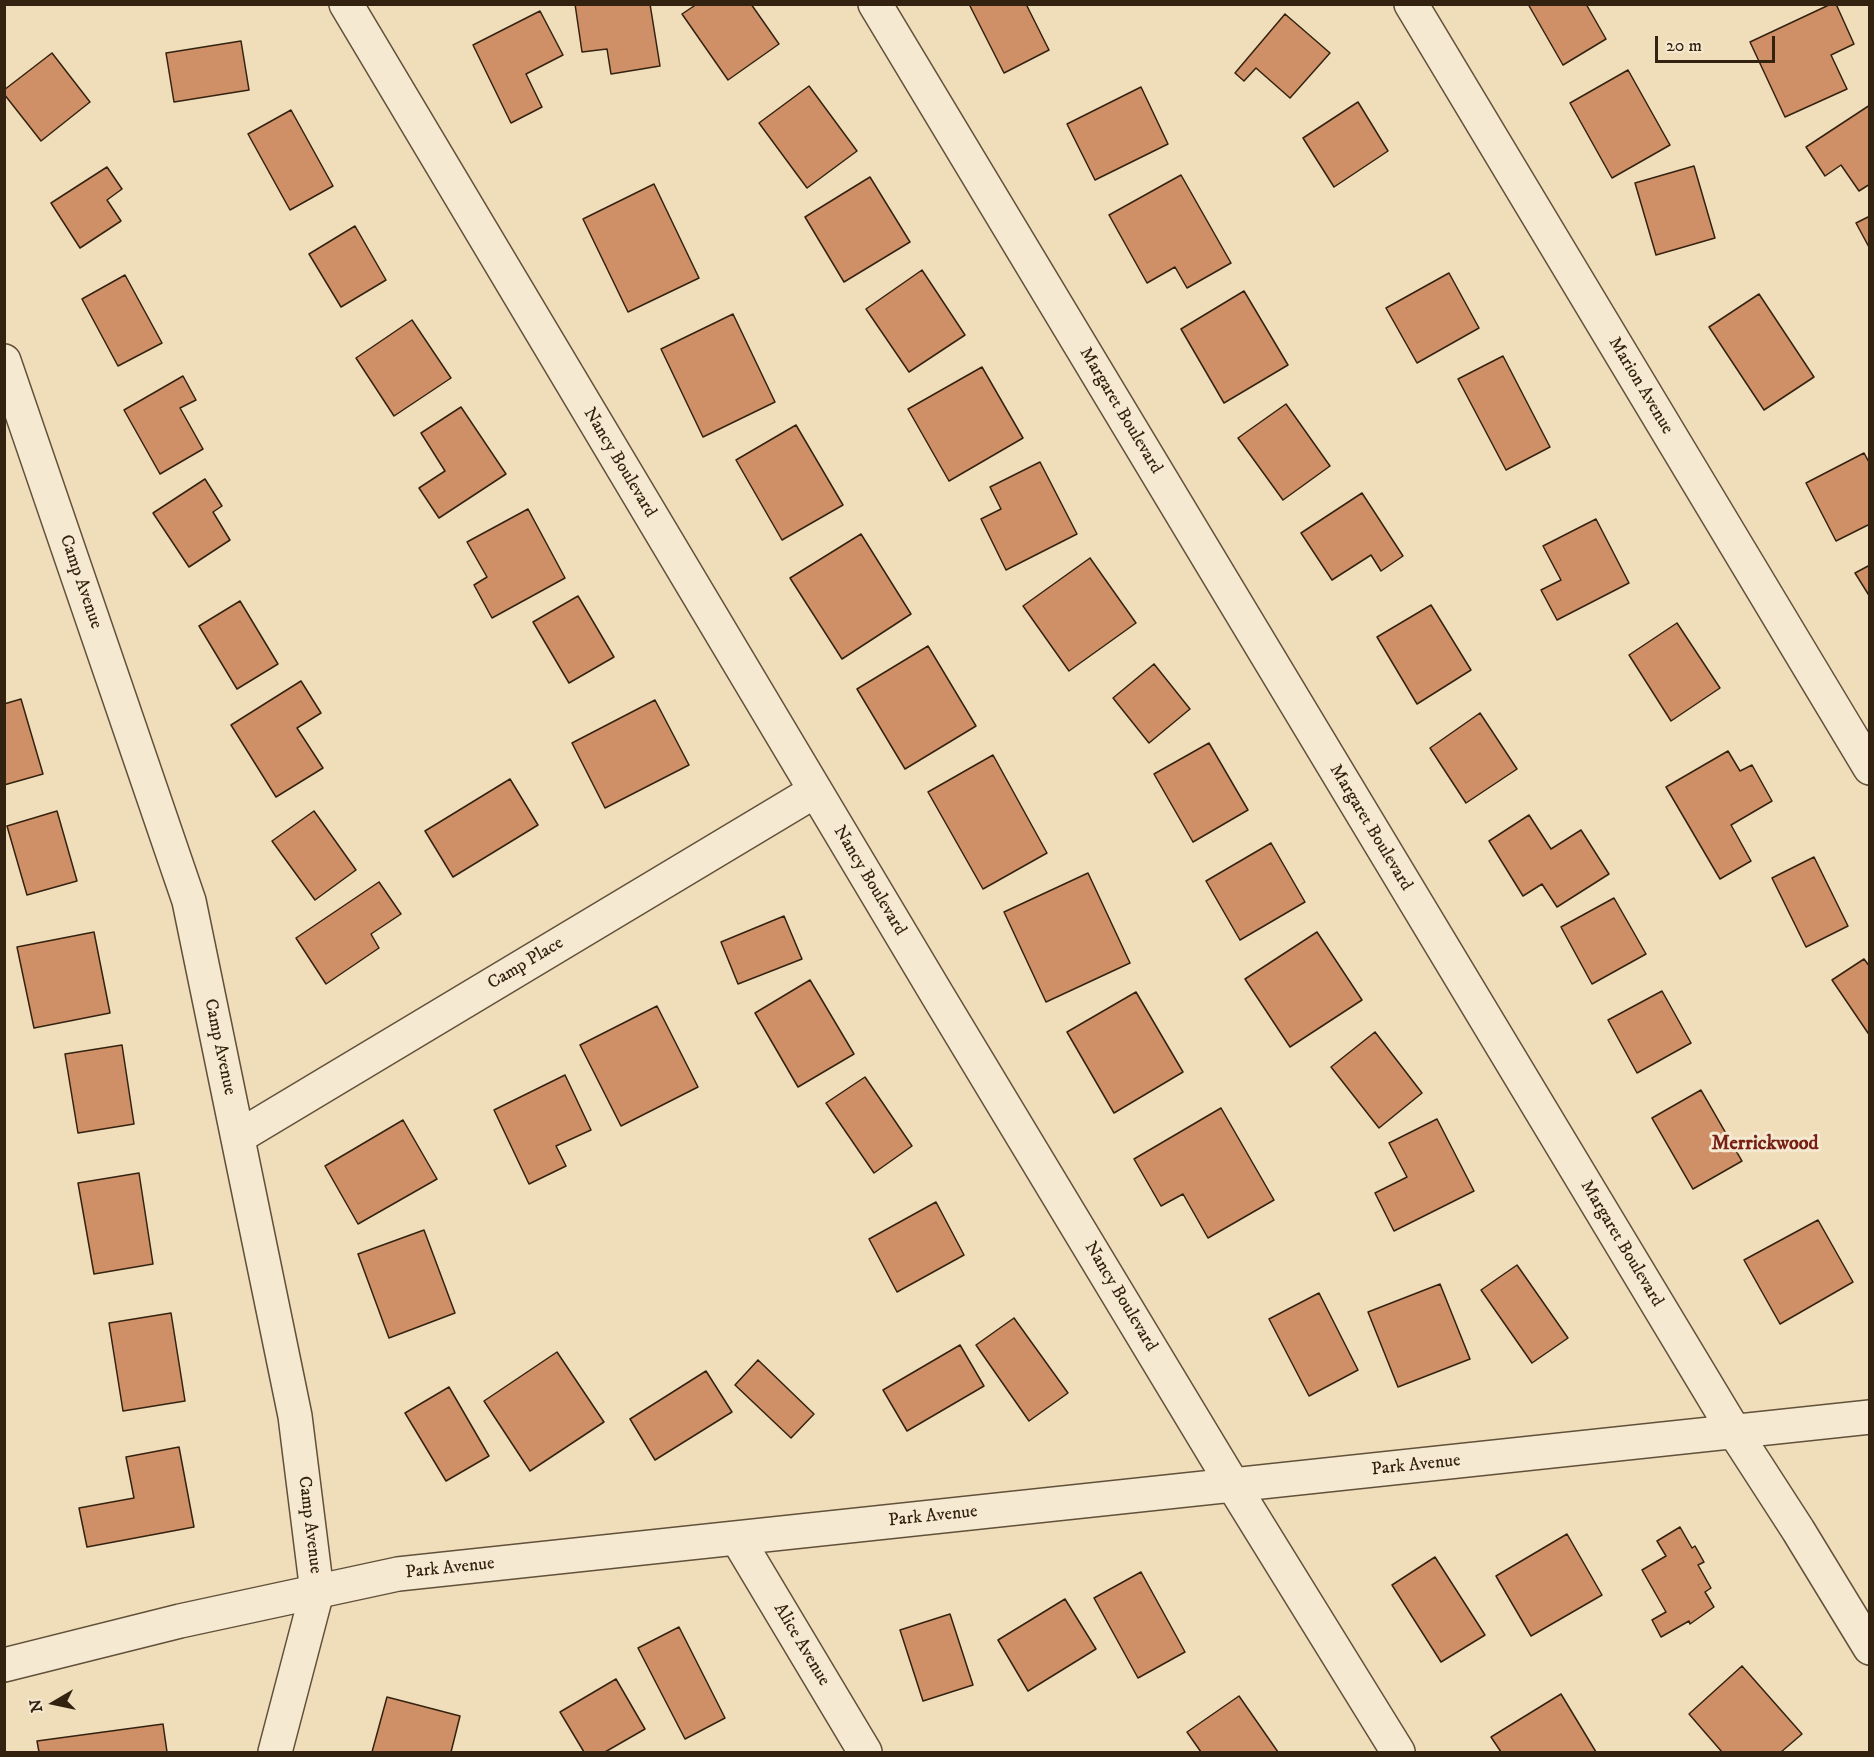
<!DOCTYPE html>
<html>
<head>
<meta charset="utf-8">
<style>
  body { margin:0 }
  #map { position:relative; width:1874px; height:1757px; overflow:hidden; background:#f0ddba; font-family:"IM FELL DW Pica",serif }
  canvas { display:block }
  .frame { position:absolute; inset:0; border:6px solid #332210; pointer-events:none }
  .north { position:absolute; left:24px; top:1673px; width:60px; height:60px; -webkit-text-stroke:4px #f5e9d2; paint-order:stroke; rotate:261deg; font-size:16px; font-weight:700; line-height:24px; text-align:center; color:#332210 }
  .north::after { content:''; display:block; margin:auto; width:21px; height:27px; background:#332210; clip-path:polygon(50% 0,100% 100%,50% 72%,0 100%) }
  .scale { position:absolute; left:1655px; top:36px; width:120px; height:27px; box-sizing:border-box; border:3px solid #332210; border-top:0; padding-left:8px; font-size:18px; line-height:21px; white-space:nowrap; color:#332210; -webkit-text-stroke:4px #f5e9d2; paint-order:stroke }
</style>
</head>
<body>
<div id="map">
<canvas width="1874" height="1757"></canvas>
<div class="frame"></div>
<div class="north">N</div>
<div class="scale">20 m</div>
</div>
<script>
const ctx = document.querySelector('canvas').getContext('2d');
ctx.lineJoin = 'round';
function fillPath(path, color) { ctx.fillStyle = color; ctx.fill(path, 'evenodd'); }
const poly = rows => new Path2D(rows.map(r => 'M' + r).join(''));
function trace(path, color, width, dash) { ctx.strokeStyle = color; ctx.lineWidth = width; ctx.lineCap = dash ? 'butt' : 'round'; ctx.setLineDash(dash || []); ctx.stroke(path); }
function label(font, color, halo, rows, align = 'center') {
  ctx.font = font + ' "IM FELL DW Pica",serif'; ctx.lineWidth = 6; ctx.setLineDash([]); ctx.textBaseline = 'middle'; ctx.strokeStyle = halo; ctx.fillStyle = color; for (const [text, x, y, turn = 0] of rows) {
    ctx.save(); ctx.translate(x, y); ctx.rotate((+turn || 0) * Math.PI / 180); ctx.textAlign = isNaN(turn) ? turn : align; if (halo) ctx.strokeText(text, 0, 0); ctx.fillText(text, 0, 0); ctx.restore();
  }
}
const building = poly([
  [575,4,650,4,660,66,611,74,607,49,582,52,575,4],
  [697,4,751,4,779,44,728,80,682,14,697,4],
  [969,4,1026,4,1049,50,1004,73,969,4],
  [1528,4,1586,4,1606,39,1563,65,1528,4],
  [1831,4,1836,4,1854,44,1831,55,1847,89,1785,117,1750,42,1831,4],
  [540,11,563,55,526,74,542,107,511,123,473,45,540,11],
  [1285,14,1330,53,1290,98,1256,68,1244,81,1235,73,1285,14],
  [241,41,249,90,174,102,166,53,241,41],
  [52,53,90,102,41,141,4,94,4,90,52,53],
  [1628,70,1670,145,1612,178,1570,103,1628,70],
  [809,86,857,151,807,188,759,123,809,86],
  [1141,87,1168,144,1095,180,1067,124,1141,87],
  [1358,102,1388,151,1334,187,1303,138,1358,102],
  [1870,105,1870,184,1859,191,1841,165,1825,176,1806,147,1870,105],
  [291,110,333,186,290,210,248,134,291,110],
  [1694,166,1715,238,1656,255,1635,183,1694,166],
  [107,167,122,189,107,200,121,221,80,248,51,203,107,167],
  [1181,175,1231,263,1187,288,1175,267,1147,283,1109,215,1181,175],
  [870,177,910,242,844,282,805,217,870,177],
  [654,184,699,278,628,312,583,219,654,184],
  [1870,216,1870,249,1856,223,1870,216],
  [355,226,386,280,341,307,309,254,355,226],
  [922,270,965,335,909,372,866,309,922,270],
  [1449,273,1479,328,1417,363,1386,308,1449,273],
  [125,275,162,343,118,366,82,299,125,275],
  [1244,291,1288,365,1224,403,1181,329,1244,291],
  [1759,294,1814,377,1764,410,1709,327,1759,294],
  [733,314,775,402,703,437,661,349,733,314],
  [412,320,451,378,394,416,356,358,412,320],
  [1503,356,1550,447,1506,470,1458,379,1503,356],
  [982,367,1023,438,949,481,908,409,982,367],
  [183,376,196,400,180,408,203,449,160,474,124,410,183,376],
  [1286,404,1330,466,1283,500,1238,438,1286,404],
  [461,407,506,474,439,518,419,488,445,471,421,433,461,407],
  [796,425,843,505,782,540,736,460,796,425],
  [1864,453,1870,464,1870,524,1836,541,1806,483,1864,453],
  [1040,462,1077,534,1006,570,981,519,1001,509,990,487,1040,462],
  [205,479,222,506,213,512,230,540,189,567,153,513,205,479],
  [1362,493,1403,556,1381,571,1371,555,1332,580,1301,533,1362,493],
  [528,509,565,578,492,618,474,585,487,577,467,542,528,509],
  [1596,519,1629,583,1557,620,1541,590,1561,580,1543,546,1596,519],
  [861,534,911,614,842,659,790,578,861,534],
  [1090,558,1136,623,1069,671,1023,606,1090,558],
  [1870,565,1870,597,1855,573,1870,565],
  [578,596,614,657,569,683,533,622,578,596],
  [240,601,278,664,237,689,199,626,240,601],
  [1431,605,1471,670,1417,704,1377,637,1431,605],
  [1677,623,1720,688,1671,721,1629,655,1677,623],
  [928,646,976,726,905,769,857,689,928,646],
  [1154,664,1190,709,1149,743,1113,698,1154,664],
  [301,681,321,713,297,728,323,768,276,797,231,725,301,681],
  [21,699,43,774,4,785,4,704,21,699],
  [655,700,689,765,605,808,572,743,655,700],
  [1480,713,1517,769,1466,803,1430,748,1480,713],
  [1209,743,1248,810,1193,842,1154,774,1209,743],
  [1728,751,1740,771,1752,765,1772,801,1731,825,1751,861,1720,879,1666,787,1728,751],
  [993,755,1047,853,983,889,928,792,993,755],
  [510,779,538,825,453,877,425,831,510,779],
  [57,811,77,881,27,895,7,826,57,811],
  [314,811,356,870,315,900,272,841,314,811],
  [1529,815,1551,849,1581,830,1609,874,1557,907,1542,884,1523,896,1489,841,1529,815],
  [1271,843,1305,902,1240,940,1206,881,1271,843],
  [1814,857,1848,926,1806,947,1772,878,1814,857],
  [1088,873,1130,963,1046,1002,1004,912,1088,873],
  [379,882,401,914,371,934,379,948,326,984,296,938,379,882],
  [1614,898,1646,954,1592,984,1561,927,1614,898],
  [784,916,802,959,738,984,721,942,784,916],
  [94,932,110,1013,34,1028,17,947,94,932],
  [1317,932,1362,1000,1290,1047,1245,979,1317,932],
  [1864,959,1870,967,1870,1036,1832,980,1864,959],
  [810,980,854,1054,798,1087,755,1013,810,980],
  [1662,991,1691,1043,1637,1073,1608,1020,1662,991],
  [1136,992,1183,1072,1114,1113,1067,1032,1136,992],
  [657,1006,698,1087,621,1126,580,1045,657,1006],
  [1375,1032,1422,1093,1379,1128,1331,1067,1375,1032],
  [122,1045,134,1124,78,1133,65,1054,122,1045],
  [565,1075,591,1130,556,1146,566,1166,529,1184,494,1110,565,1075],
  [865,1077,912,1146,874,1173,826,1103,865,1077],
  [1701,1090,1742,1161,1693,1189,1652,1118,1701,1090],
  [1221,1108,1274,1200,1208,1238,1183,1194,1161,1206,1134,1159,1221,1108],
  [1437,1119,1474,1191,1394,1231,1375,1193,1407,1177,1389,1143,1437,1119],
  [403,1120,437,1179,358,1224,325,1166,403,1120],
  [139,1173,153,1264,94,1274,78,1183,139,1173],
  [936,1202,964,1255,897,1292,869,1239,936,1202],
  [1818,1220,1853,1282,1780,1324,1744,1260,1818,1220],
  [424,1230,455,1313,389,1338,358,1254,424,1230],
  [1517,1265,1568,1338,1532,1363,1481,1290,1517,1265],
  [1440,1284,1470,1359,1398,1387,1368,1312,1440,1284],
  [1319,1293,1358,1370,1309,1396,1269,1319,1319,1293],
  [171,1313,185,1401,123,1411,109,1323,171,1313],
  [1014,1318,1068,1393,1029,1421,976,1345,1014,1318],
  [960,1345,984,1386,907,1431,883,1390,960,1345],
  [557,1352,604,1422,530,1471,484,1401,557,1352],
  [758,1360,814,1414,791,1438,735,1385,758,1360],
  [706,1371,732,1412,655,1460,630,1419,706,1371],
  [449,1387,489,1456,446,1481,405,1413,449,1387],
  [179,1447,194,1527,87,1547,79,1508,134,1498,126,1457,179,1447],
  [1680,1527,1692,1548,1695,1546,1704,1562,1698,1565,1711,1588,1705,1592,1714,1607,1690,1624,1689,1621,1661,1637,1652,1620,1666,1612,1642,1570,1666,1556,1657,1541,1680,1527],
  [1567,1534,1602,1595,1531,1636,1496,1576,1567,1534],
  [1435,1557,1485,1635,1441,1662,1392,1585,1435,1557],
  [1141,1572,1185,1652,1138,1678,1094,1598,1141,1572],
  [1065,1599,1096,1649,1028,1691,998,1640,1065,1599],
  [950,1614,973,1685,923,1701,900,1630,950,1614],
  [679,1627,725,1718,685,1739,638,1648,679,1627],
  [1742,1666,1802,1734,1781,1752,1722,1752,1689,1714,1742,1666],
  [616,1679,645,1729,605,1752,584,1752,560,1712,616,1679],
  [1561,1694,1596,1752,1501,1752,1491,1737,1561,1694],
  [1239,1696,1278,1752,1201,1752,1187,1732,1239,1696],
  [387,1697,460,1716,451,1752,372,1752,387,1697],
  [163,1724,167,1752,39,1752,37,1741,163,1724]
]);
const minor = poly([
  [346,4,938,996,1233,1485,1398,1752],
  [875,4,1734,1431,1798,1530,1870,1648],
  [1411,4,1870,768],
  [238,1137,815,791],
  [737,1538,865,1752],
  [4,1665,180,1621,398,1574,1870,1417]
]);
const tertiary = poly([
  [4,361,189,901,295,1416,317,1592,275,1752]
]);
const streetNames = [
  ["Marion Avenue",1640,386,59],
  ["Margaret Boulevard",1120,411,59],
  ["Nancy Boulevard",619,463,59],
  ["Camp Avenue",80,582,71],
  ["Margaret Boulevard",1370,828,59],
  ["Nancy Boulevard",869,881,59],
  ["Camp Place",526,964,-31],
  ["Camp Avenue",219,1047,78],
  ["Margaret Boulevard",1621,1244,59],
  ["Nancy Boulevard",1120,1297,59],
  ["Park Avenue",1416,1466,-6],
  ["Park Avenue",933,1517,-6],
  ["Camp Avenue",309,1525,83],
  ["Park Avenue",450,1569,-6],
  ["Alice Avenue",801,1645,59]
];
const neighbourhoodNames = [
  ["Merrickwood",1765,1145]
];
fillPath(building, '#d09067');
trace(building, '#332210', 1.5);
trace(minor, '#62513a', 36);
trace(tertiary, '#62513a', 36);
trace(minor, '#f5e9d2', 33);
trace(tertiary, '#f5e9d2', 33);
label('18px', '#332210', '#f5e9d2', streetNames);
label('bold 20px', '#7a1f14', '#f5e9d2', neighbourhoodNames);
</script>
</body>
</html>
